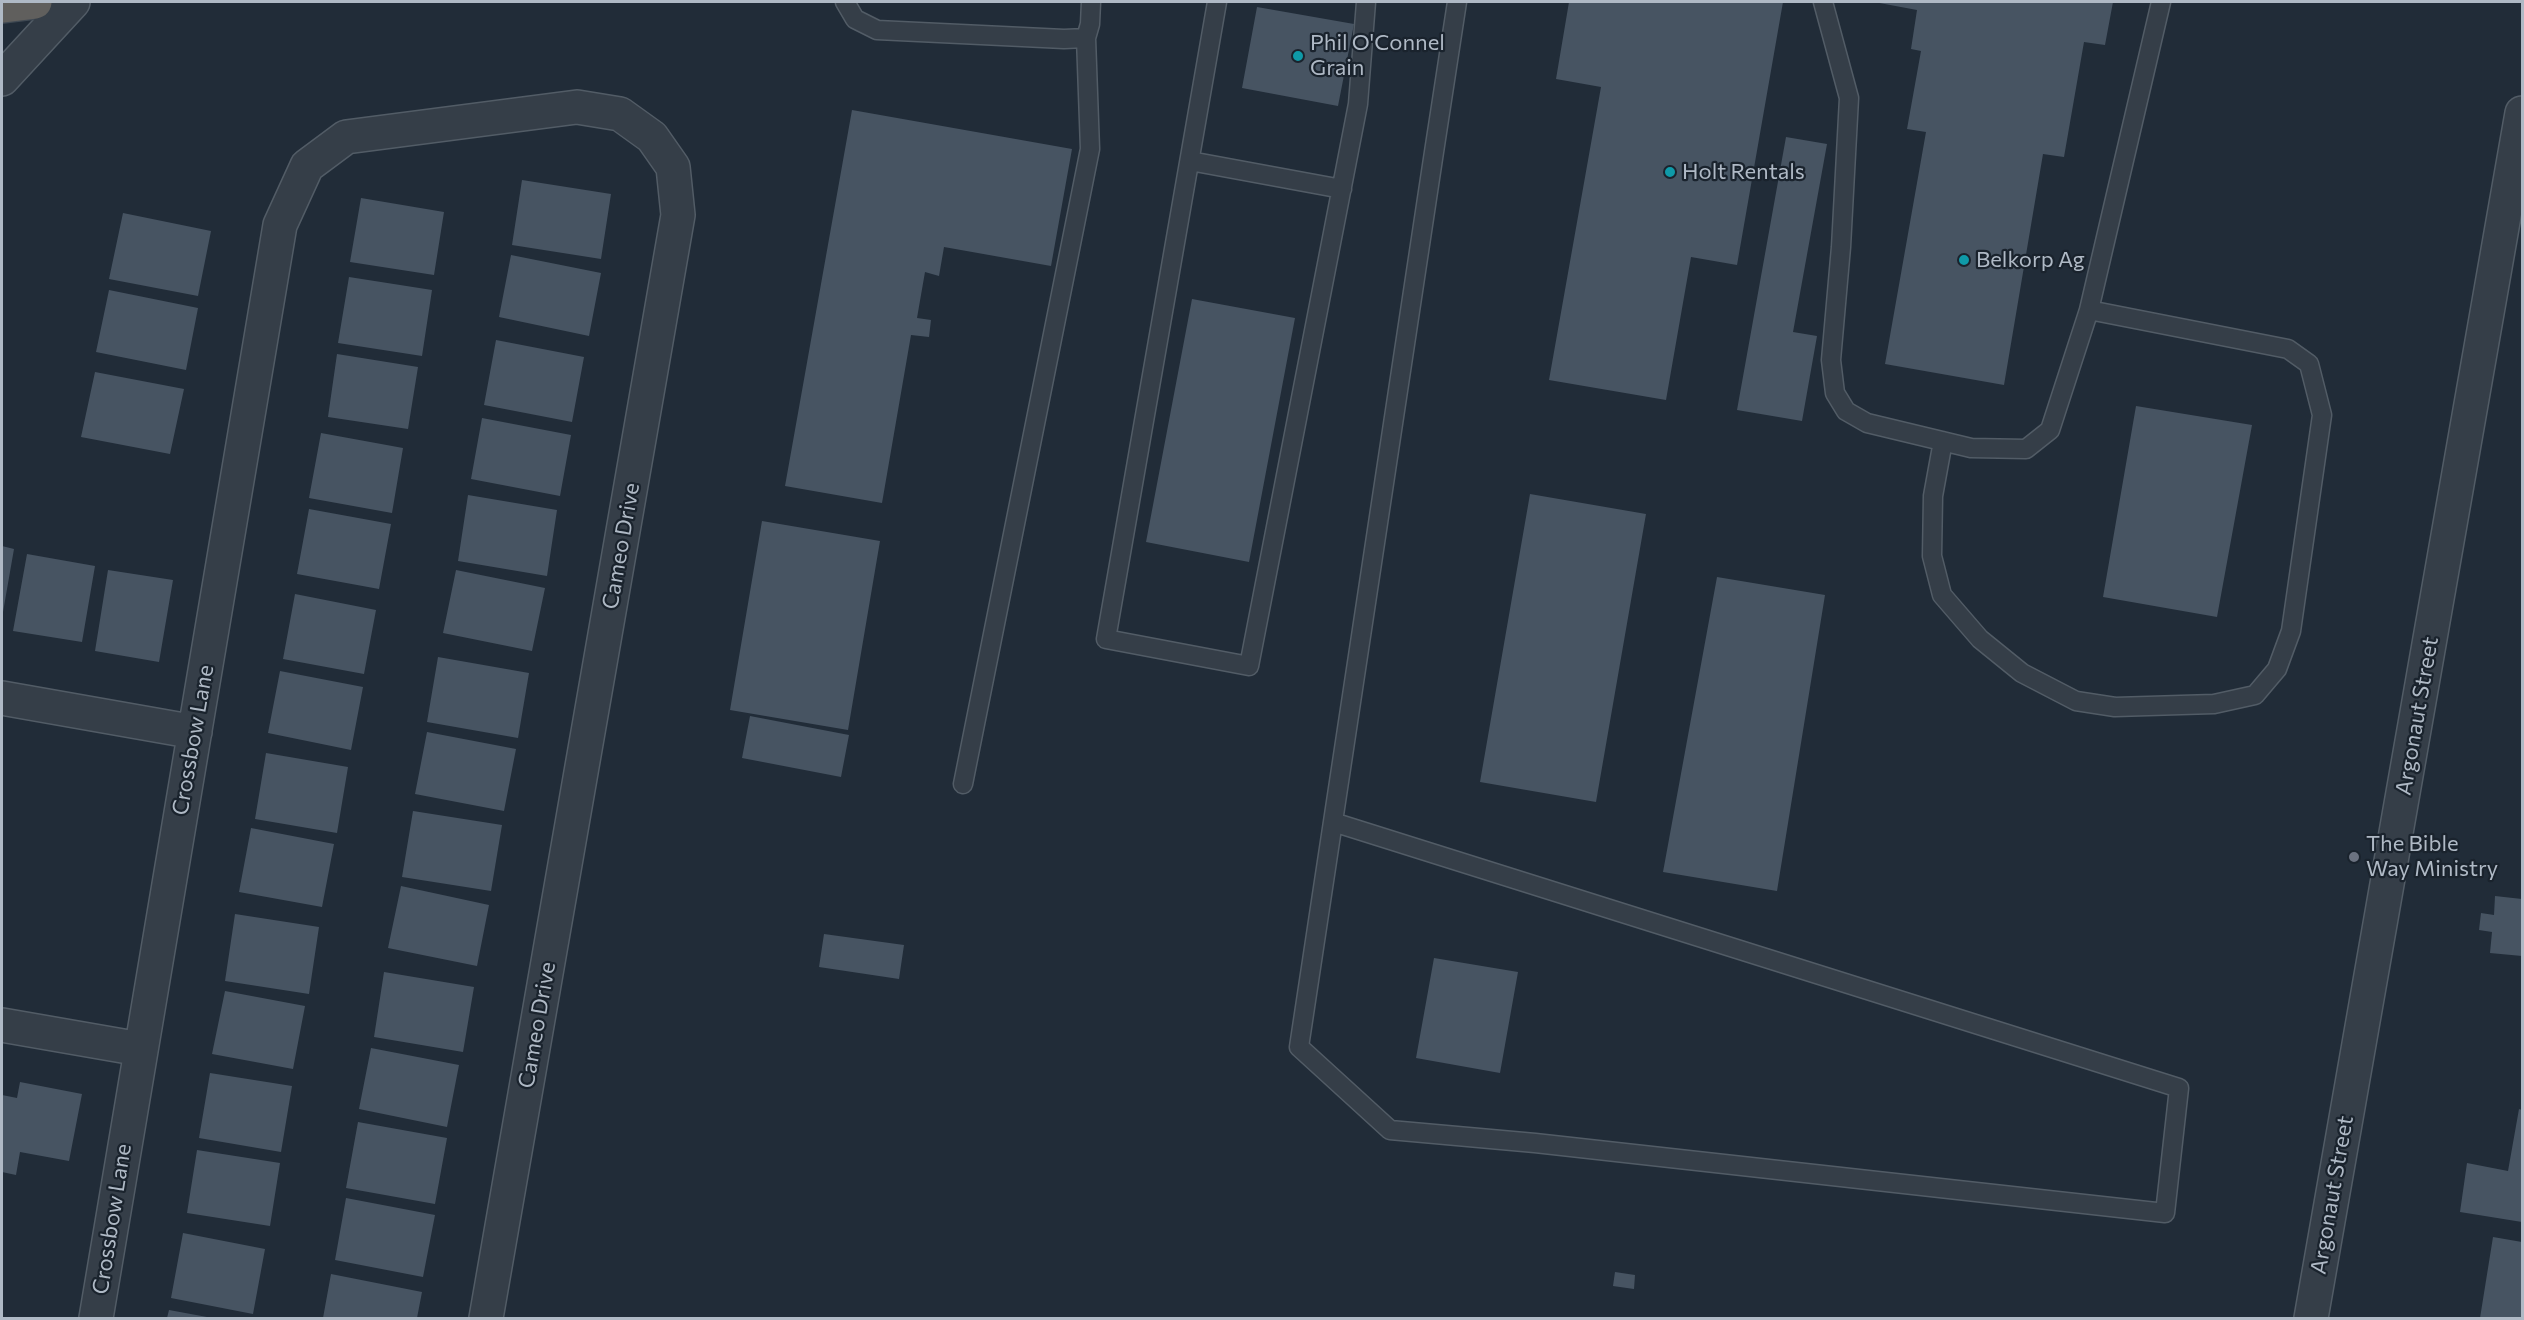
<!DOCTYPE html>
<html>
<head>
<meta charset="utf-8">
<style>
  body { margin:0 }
  #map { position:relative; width:2524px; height:1320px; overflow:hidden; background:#212c38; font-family:Commissioner,sans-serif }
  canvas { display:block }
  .frame { position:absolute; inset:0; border:3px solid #afb9c5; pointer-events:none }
</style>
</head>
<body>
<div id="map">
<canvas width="2524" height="1320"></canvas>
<div class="frame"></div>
</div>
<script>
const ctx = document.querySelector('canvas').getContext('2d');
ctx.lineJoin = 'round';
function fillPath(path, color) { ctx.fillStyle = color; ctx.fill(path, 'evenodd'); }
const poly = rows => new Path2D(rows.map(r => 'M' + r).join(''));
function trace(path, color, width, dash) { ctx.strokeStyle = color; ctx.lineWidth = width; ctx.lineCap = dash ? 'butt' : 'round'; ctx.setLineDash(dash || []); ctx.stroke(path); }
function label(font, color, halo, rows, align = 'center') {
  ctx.font = font + ' Commissioner,sans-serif'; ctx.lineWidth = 4.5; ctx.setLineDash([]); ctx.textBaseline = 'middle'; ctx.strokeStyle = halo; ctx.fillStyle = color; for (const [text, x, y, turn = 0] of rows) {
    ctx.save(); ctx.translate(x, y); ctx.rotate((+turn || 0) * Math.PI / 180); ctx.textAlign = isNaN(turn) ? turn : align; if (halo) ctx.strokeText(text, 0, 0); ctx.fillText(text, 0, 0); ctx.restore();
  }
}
const building = poly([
  [1569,2,1783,2,1737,265,1691,257,1666,400,1549,380,1601,87,1556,79],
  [1874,2,2113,2,2105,45,2084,42,2064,157,2043,154,2004,385,1885,364,1926,132,1907,129,1921,51,1911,49,1917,10],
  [1257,7,1354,24,1338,106,1242,88],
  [852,110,1072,149,1051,266,944,247,939,276,925,272,917,318,931,320,929,337,911,335,882,503,785,486],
  [1786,137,1827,144,1793,332,1817,336,1802,421,1737,410],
  [522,180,611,194,601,259,512,245],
  [361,198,444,212,434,275,350,262],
  [123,213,211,231,198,296,109,279],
  [511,255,601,273,589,336,499,317],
  [349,277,432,290,422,356,338,343],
  [109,290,198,308,186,370,96,352],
  [1192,299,1295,318,1249,562,1146,542],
  [496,340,584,357,572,422,484,405],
  [337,354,418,367,408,429,328,417],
  [95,372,184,389,170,454,81,437],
  [2136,406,2252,425,2217,617,2103,597],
  [482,418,571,435,560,496,471,479],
  [321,433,403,448,392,513,309,498],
  [1530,494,1646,514,1596,802,1480,782],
  [468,495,557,510,547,576,458,561],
  [309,509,391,524,379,589,297,574],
  [762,521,880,541,848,730,730,710],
  [2,546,14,549,3,612,2,612],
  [27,554,95,566,82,642,13,631],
  [108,570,173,580,159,662,95,651],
  [456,570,545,588,532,651,443,633],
  [1717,577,1825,595,1777,891,1663,872],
  [295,594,376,610,364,674,283,659],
  [438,657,529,673,518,738,427,722],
  [280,671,363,687,351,750,268,733],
  [750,716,849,735,841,777,742,758],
  [427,732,516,749,504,811,415,794],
  [266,753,348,767,337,833,255,819],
  [413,811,502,825,491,891,402,877],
  [251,828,334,844,322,907,239,892],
  [401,886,489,905,477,966,388,948],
  [2495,896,2522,899,2522,956,2490,953,2492,932,2479,930,2481,913,2494,915],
  [235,914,319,927,309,994,225,981],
  [824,934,904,945,899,979,819,967],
  [1434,958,1518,972,1500,1073,1416,1058],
  [384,972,474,987,463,1052,374,1037],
  [225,991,305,1006,293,1069,212,1054],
  [371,1048,459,1065,447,1127,359,1109],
  [210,1073,292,1086,281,1152,199,1138],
  [20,1082,82,1094,69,1161,20,1152,16,1175,2,1172,2,1095,17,1098],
  [2519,1109,2522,1110,2522,1222,2460,1212,2467,1163,2508,1171],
  [358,1122,447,1138,435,1204,346,1188],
  [197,1150,280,1163,270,1226,187,1213],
  [346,1198,435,1215,423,1277,335,1260],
  [183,1233,265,1249,253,1314,171,1298],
  [2493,1237,2522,1242,2522,1318,2480,1318],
  [1615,1272,1635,1275,1634,1289,1613,1286],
  [331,1274,422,1292,417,1318,323,1318],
  [169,1310,207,1317,207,1318,167,1318]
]);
const service = poly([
  [845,2,855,19,877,30,1064,39,1086,38,1090,24,1091,2],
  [1217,2,1106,639,1249,666,1358,104,1366,2],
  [1823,2,1849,98,1841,247,1831,360,1835,393,1846,411,1867,423,1971,448,2026,449,2050,430,2089,310,2161,2],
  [1190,161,1342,189],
  [1943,441,1933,496,1932,556,1942,595,1980,639,2022,673,2076,701,2115,707,2214,704,2255,695,2277,669,2291,631,2322,415,2309,364,2288,349,2089,310],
  [963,784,1090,149,1086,38],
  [1333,822,2179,1088,2165,1213,1535,1143,1390,1130,1299,1047,1434,152,1457,2]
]);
const minor = poly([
  [2,79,73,2],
  [2,698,195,732],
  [2,1025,140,1049],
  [96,1318,280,225,307,166,346,137,577,107,620,114,652,137,673,167,678,215,486,1318],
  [2311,1318,2522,113]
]);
const trunk = poly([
  [2,6,35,2]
]);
const markers = [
  [1298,56,6,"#0f9aa8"],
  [1670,172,6,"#0f9aa8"],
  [1964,260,6,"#0f9aa8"],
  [2354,857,6,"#6b7280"]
];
const poiNames = [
  ["Phil O'Connel",1310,43],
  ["Grain",1310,68],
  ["Holt Rentals",1682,172],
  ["Belkorp Ag",1976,260],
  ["The Bible",2366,844],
  ["Way Ministry",2366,869]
];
const streetNames = [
  ["Cameo Drive",621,546,-80],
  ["Argonaut Street",2417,716,-80],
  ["Crossbow Lane",193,740,-80],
  ["Cameo Drive",537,1025,-80],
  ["Argonaut Street",2332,1195,-80],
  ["Crossbow Lane",112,1219,-81]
];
fillPath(building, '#475462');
trace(service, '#525c66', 21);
trace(minor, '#525c66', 36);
trace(trunk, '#3f4953', 36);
trace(service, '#353e48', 18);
trace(minor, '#353e48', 33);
trace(trunk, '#605f5d', 33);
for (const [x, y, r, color] of markers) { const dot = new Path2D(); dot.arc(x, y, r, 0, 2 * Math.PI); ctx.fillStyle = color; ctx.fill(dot); trace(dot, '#1a232d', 2); }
label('22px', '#afb9c5', '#1a232d', poiNames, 'left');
label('22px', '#afb9c5', '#1a232d', streetNames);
</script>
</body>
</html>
